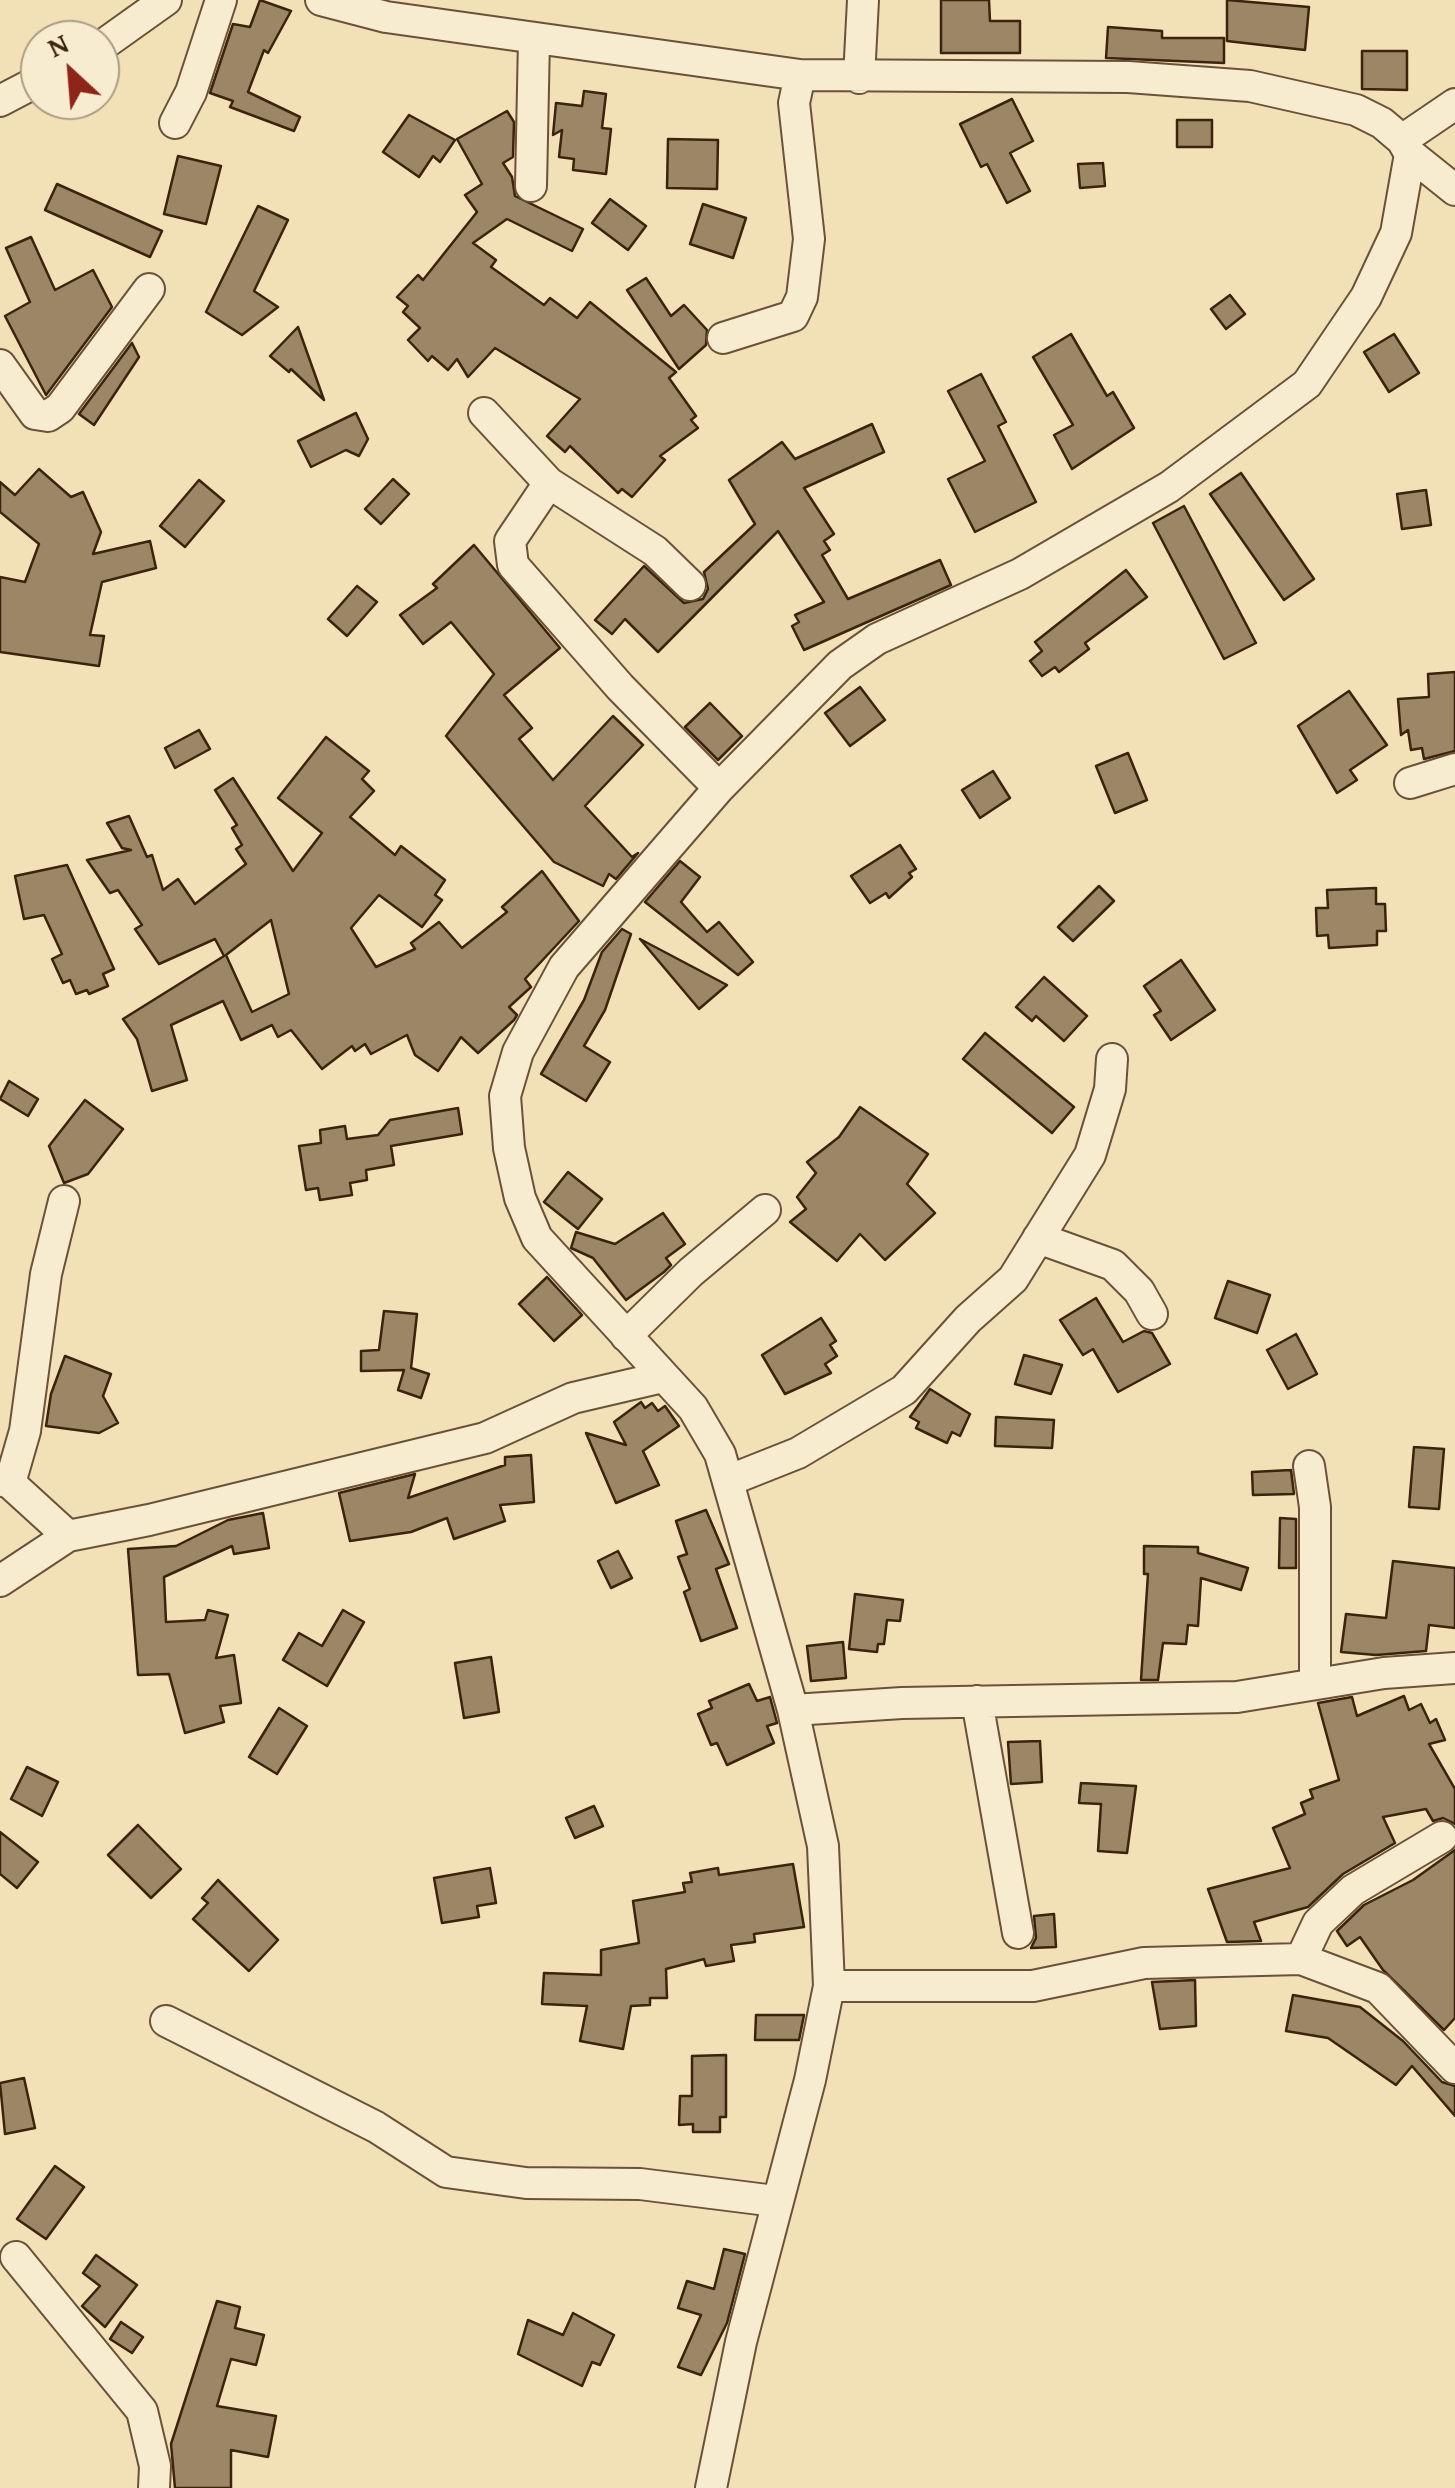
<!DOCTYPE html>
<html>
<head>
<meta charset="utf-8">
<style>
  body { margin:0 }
  #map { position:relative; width:1455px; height:2488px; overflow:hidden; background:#f2e1b7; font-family:"Gentium Book Plus",serif }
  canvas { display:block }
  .north { position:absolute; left:20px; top:20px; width:100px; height:100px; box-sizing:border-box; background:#f7ecd0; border:2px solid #ac9c82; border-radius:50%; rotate:334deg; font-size:28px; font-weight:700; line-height:40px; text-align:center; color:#3c230d }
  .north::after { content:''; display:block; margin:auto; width:35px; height:45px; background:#8f2418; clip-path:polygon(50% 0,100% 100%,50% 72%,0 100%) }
</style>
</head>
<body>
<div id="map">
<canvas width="1455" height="2488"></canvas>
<div class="north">N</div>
</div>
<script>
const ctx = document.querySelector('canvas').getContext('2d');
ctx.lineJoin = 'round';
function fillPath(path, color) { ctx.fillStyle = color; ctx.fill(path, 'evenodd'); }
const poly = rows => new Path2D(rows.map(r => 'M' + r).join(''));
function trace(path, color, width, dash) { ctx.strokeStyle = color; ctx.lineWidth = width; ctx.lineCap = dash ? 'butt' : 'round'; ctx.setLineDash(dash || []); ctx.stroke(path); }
const building = poly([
  [260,0,291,11,268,53,264,50,248,92,300,117,294,131,230,107,233,101,210,93,233,24,250,27,260,0],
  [941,0,989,0,990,21,1020,21,1020,53,941,53,941,0],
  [1227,0,1309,7,1305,50,1227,41,1227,0],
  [1108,27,1162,31,1162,38,1224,38,1224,63,1106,58,1108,27],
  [1362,51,1407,51,1407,90,1362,89,1362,51],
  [584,91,606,94,602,128,611,129,606,174,573,170,574,159,559,157,562,130,553,135,556,103,582,106,584,91],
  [1012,99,1033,141,1010,153,1030,191,1007,203,987,164,981,167,960,124,1012,99],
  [507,111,514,122,513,157,503,163,512,177,515,196,583,229,572,251,507,219,473,243,496,260,491,267,544,305,550,298,577,318,590,302,676,372,669,378,696,416,691,420,698,428,660,456,665,460,632,497,622,489,618,493,570,446,565,452,547,436,580,399,495,348,468,377,457,359,448,370,432,356,428,361,408,340,420,328,403,312,408,306,397,297,418,275,423,280,477,212,465,195,482,184,457,139,507,111],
  [409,115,455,140,440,162,433,156,419,177,383,152,409,115],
  [1177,120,1212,120,1212,147,1177,147,1177,120],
  [668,139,718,140,717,189,667,188,668,139],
  [178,156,221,166,206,224,164,214,178,156],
  [1103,163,1105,186,1080,188,1078,164,1103,163],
  [57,184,162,231,150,257,45,210,57,184],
  [610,199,646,226,628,250,592,223,610,199],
  [703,204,746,218,733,258,690,244,703,204],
  [258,206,288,220,254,291,278,307,242,335,206,312,258,206],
  [31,237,55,290,93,270,112,307,46,395,5,316,30,302,6,248,31,237],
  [646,278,671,316,684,305,707,330,706,345,679,369,627,290,646,278],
  [1230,295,1245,314,1226,329,1211,309,1230,295],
  [298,327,324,400,291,369,289,372,270,356,298,327],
  [1071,334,1107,396,1113,392,1134,428,1072,469,1054,435,1073,425,1033,357,1071,334],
  [1394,334,1419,373,1389,392,1364,352,1394,334],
  [132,343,139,357,94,425,79,414,132,343],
  [981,374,1006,422,998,426,1036,502,975,532,948,479,985,461,948,391,981,374],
  [356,413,368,439,359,456,346,450,311,467,298,441,356,413],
  [872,424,884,452,804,488,834,534,824,541,830,550,822,555,848,599,940,560,951,585,804,650,792,626,799,622,795,615,824,602,778,531,658,652,625,619,612,634,595,620,644,566,684,603,703,599,708,589,704,572,755,524,729,480,782,442,795,459,872,424],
  [39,469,71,497,83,492,101,532,93,554,150,541,156,568,102,582,90,635,104,636,99,666,0,652,0,577,25,582,39,544,0,512,0,482,15,495,39,469],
  [1241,473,1314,579,1284,600,1210,494,1241,473],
  [393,479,409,494,381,524,365,509,393,479],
  [199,480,224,501,185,547,160,526,199,480],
  [1426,490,1431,525,1402,529,1397,494,1426,490],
  [1184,506,1256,643,1224,659,1153,523,1184,506],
  [474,545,560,648,504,695,532,728,519,739,553,780,613,716,643,745,585,806,632,857,638,853,616,879,609,874,603,886,554,862,446,736,494,674,451,622,423,644,400,615,437,588,433,584,474,545],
  [1126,570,1147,597,1085,643,1089,649,1059,672,1055,667,1042,676,1030,661,1042,651,1035,642,1126,570],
  [357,586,377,602,347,636,328,619,357,586],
  [1455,672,1455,751,1424,759,1422,748,1411,750,1408,730,1401,735,1398,699,1429,697,1428,674,1455,672],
  [860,687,885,720,850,746,825,713,860,687],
  [1349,691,1387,745,1350,770,1357,780,1337,793,1298,726,1349,691],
  [710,703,742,736,718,760,685,727,710,703],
  [199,730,210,749,175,768,165,748,199,730],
  [326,737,369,771,362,779,374,791,350,817,395,855,401,846,445,880,435,895,442,900,422,927,379,895,351,928,376,967,415,949,411,943,439,922,462,948,507,912,502,907,542,871,579,921,525,979,531,987,509,1007,517,1015,514,1020,478,1053,461,1037,438,1071,415,1055,407,1035,371,1054,365,1044,355,1051,352,1046,322,1069,291,1030,278,1037,272,1025,241,1040,223,1001,171,1025,187,1080,152,1091,137,1039,123,1019,224,956,215,939,159,964,135,929,142,925,118,890,110,893,87,860,131,850,122,848,107,823,129,816,147,857,152,855,163,890,178,879,195,904,246,864,236,849,242,845,232,828,237,825,215,790,233,778,293,871,322,833,278,798,326,737],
  [271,920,289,994,252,1012,226,955,271,920],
  [1128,753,1147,800,1115,813,1096,766,1128,753],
  [993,771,1010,798,980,818,962,790,993,771],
  [900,845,916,869,909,873,912,877,889,898,886,893,870,903,851,876,900,845],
  [680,861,700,877,681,902,707,932,719,922,753,962,738,975,645,902,680,861],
  [67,865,114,969,103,974,108,986,89,994,87,990,76,994,70,980,63,983,52,959,62,954,44,915,24,919,15,876,67,865],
  [1099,886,1114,901,1073,941,1058,927,1099,886],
  [1376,888,1376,904,1385,904,1386,931,1377,931,1377,945,1329,948,1328,935,1317,936,1316,908,1328,908,1327,890,1376,888],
  [622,929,631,934,605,1010,584,1046,610,1062,586,1101,541,1074,584,1000,602,952,622,929],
  [640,939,727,985,699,1009,640,939],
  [1181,960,1215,1010,1171,1040,1154,1015,1161,1011,1144,986,1181,960],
  [1044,977,1087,1016,1064,1041,1036,1016,1032,1021,1016,1007,1044,977],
  [985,1033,1074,1107,1052,1133,963,1059,985,1033],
  [9,1081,38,1099,28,1116,0,1099,9,1081],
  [85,1100,123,1129,88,1174,64,1183,49,1146,85,1100],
  [860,1107,928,1154,907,1184,935,1213,885,1260,860,1234,837,1261,790,1222,806,1209,797,1197,816,1173,807,1162,839,1137,860,1107],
  [458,1108,462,1134,391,1146,394,1165,366,1170,367,1180,350,1183,352,1195,320,1200,318,1188,306,1190,299,1146,321,1143,320,1130,345,1126,347,1139,378,1135,390,1120,458,1108],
  [568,1172,602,1199,578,1229,544,1202,568,1172],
  [663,1213,685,1244,666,1258,671,1265,664,1272,626,1300,593,1258,571,1248,576,1232,615,1244,663,1213],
  [547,1277,582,1315,554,1341,519,1304,547,1277],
  [1228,1281,1270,1295,1257,1333,1215,1318,1228,1281],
  [1096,1298,1123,1342,1144,1331,1152,1333,1170,1364,1118,1392,1093,1349,1083,1355,1060,1320,1096,1298],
  [384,1311,417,1314,411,1368,429,1374,421,1398,398,1390,404,1370,361,1371,361,1351,379,1350,384,1311],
  [821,1318,836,1341,830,1345,837,1356,825,1364,831,1373,785,1394,762,1355,821,1318],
  [1296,1334,1317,1374,1288,1389,1267,1350,1296,1334],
  [1024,1355,1062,1365,1051,1394,1015,1384,1024,1355],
  [65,1356,111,1374,103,1396,118,1423,99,1433,46,1426,51,1394,65,1356],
  [930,1389,970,1414,960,1436,952,1432,947,1443,916,1428,919,1422,910,1417,930,1389],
  [641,1402,645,1408,652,1403,658,1411,665,1406,679,1426,643,1451,659,1485,616,1503,586,1433,626,1445,614,1422,641,1402],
  [996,1417,1054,1420,1052,1448,995,1446,996,1417],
  [1414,1447,1444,1449,1439,1509,1409,1507,1414,1447],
  [531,1455,534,1502,500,1505,505,1521,454,1539,447,1518,411,1532,350,1541,339,1493,415,1474,408,1498,505,1465,505,1457,531,1455],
  [1291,1470,1294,1494,1253,1495,1252,1472,1291,1470],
  [706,1510,729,1564,716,1569,737,1628,701,1641,684,1592,690,1589,678,1557,687,1554,676,1521,706,1510],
  [263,1513,269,1548,234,1554,232,1546,164,1577,166,1622,205,1620,208,1610,228,1615,216,1658,234,1655,241,1703,220,1706,224,1722,185,1733,169,1674,138,1675,128,1549,176,1546,228,1520,263,1513],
  [1280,1518,1296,1519,1296,1568,1279,1568,1280,1518],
  [1144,1546,1198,1547,1198,1553,1248,1568,1241,1590,1201,1578,1198,1626,1188,1625,1186,1644,1163,1643,1158,1680,1141,1680,1148,1574,1144,1574,1144,1546],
  [618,1551,632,1578,611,1588,598,1561,618,1551],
  [1393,1561,1455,1568,1455,1628,1429,1625,1426,1651,1376,1655,1341,1652,1346,1614,1386,1618,1393,1561],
  [855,1594,903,1600,900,1621,887,1620,884,1644,878,1644,877,1652,849,1649,855,1594],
  [343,1610,364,1622,327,1686,283,1660,299,1633,322,1646,343,1610],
  [843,1642,846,1678,811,1681,807,1646,843,1642],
  [491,1657,499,1712,464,1718,455,1663,491,1657],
  [749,1684,757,1701,770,1697,777,1723,767,1726,774,1743,727,1765,717,1743,711,1745,698,1714,712,1708,709,1701,749,1684],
  [1404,1696,1409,1710,1421,1704,1430,1723,1436,1719,1445,1740,1429,1744,1455,1789,1455,1824,1443,1818,1433,1821,1426,1809,1383,1817,1395,1843,1343,1874,1308,1907,1254,1922,1261,1941,1227,1942,1208,1889,1290,1868,1273,1828,1305,1814,1301,1803,1313,1798,1310,1790,1339,1780,1318,1703,1352,1697,1357,1716,1404,1696],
  [279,1708,307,1726,277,1774,249,1757,279,1708],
  [1040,1741,1042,1782,1011,1784,1008,1742,1040,1741],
  [27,1767,58,1782,42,1816,11,1799,27,1767],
  [1081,1783,1136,1786,1127,1853,1098,1851,1101,1804,1079,1803,1081,1783],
  [594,1806,603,1826,575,1838,566,1818,594,1806],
  [138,1825,181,1869,151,1898,108,1855,138,1825],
  [0,1832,38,1862,17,1888,0,1874,0,1832],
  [1455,1850,1455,2018,1444,2030,1383,1970,1360,1937,1347,1946,1337,1931,1364,1905,1413,1880,1455,1850],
  [793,1864,804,1927,754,1934,755,1942,731,1945,734,1961,706,1966,704,1959,666,1969,667,1998,650,1998,650,2005,631,2006,623,2049,580,2041,587,2006,542,2004,544,1973,601,1975,601,1950,639,1943,633,1901,685,1892,683,1883,692,1882,690,1873,718,1868,719,1875,793,1864],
  [490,1868,496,1903,477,1906,479,1917,442,1923,434,1878,490,1868],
  [218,1880,278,1940,249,1971,193,1919,208,1903,202,1898,218,1880],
  [1054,1914,1056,1947,1031,1948,1036,1938,1034,1916,1054,1914],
  [1195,1980,1196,2026,1160,2029,1152,1982,1195,1980],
  [1293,1995,1360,2007,1403,2041,1442,2082,1455,2086,1455,2116,1412,2066,1396,2085,1328,2038,1286,2031,1293,1995],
  [756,2015,804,2015,799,2040,755,2040,756,2015],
  [726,2055,726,2117,720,2117,720,2132,693,2132,693,2124,679,2125,680,2096,692,2096,692,2056,726,2055],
  [24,2078,35,2128,5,2134,0,2083,24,2078],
  [55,2166,84,2187,46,2239,17,2219,55,2166],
  [724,2249,745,2254,727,2323,701,2375,678,2367,701,2315,678,2308,687,2281,714,2289,724,2249],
  [96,2255,137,2285,105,2327,82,2306,100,2286,83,2273,96,2255],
  [217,2301,240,2307,235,2328,264,2335,256,2365,231,2359,217,2406,276,2416,268,2457,231,2450,231,2488,175,2488,171,2444,217,2301],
  [573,2313,614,2335,600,2365,592,2362,582,2386,518,2354,528,2320,563,2335,573,2313],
  [121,2322,143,2337,132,2353,110,2339,121,2322]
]);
const minor = poly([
  [321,0,386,17,800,75,1128,77,1250,86,1356,110,1382,123,1402,140,1410,154,1396,233,1366,297,1307,384,1169,487,1020,574,877,639,840,665,719,788,564,967,518,1052,505,1096,509,1148,520,1198,537,1238,693,1408,720,1454,793,1710,823,1846,829,1986,810,2080,741,2342,711,2488],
  [100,47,166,0],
  [859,78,863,0],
  [0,101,40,80],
  [175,123,191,92,221,0],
  [1402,140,1455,104],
  [1410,154,1455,190],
  [531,186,534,39],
  [723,338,793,316,802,297,809,239,794,103,800,75],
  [0,365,35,414,48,416,60,408,149,289],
  [484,413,549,483,655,551,690,585],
  [549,483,510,541,513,565,620,687,719,788],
  [1410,783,1455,769],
  [1038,1238,1113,1265,1139,1291,1152,1314],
  [626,1336,691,1272,765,1210],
  [1309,1466,1315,1507,1315,1683],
  [0,1480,10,1483,68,1536],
  [730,1480,798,1453,904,1390,968,1319,1013,1279,1090,1155,1110,1089,1112,1059],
  [10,1483,25,1431,46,1274,64,1201],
  [0,1581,68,1536,149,1520,485,1438,573,1398,663,1377],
  [977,1701,1018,1933],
  [793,1710,902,1703,1237,1697,1384,1673,1455,1668],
  [1301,1959,1318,1923,1353,1890,1442,1837],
  [829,1986,1033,1986,1144,1963,1301,1959,1378,1988,1455,2068],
  [166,2021,376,2127,446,2172,526,2183,640,2184,775,2201],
  [16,2257,142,2411,155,2466,154,2488]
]);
fillPath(building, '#9b8665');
trace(building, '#3c230d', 2.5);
trace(minor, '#6a5238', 34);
trace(minor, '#f7ecd0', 30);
</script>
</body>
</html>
